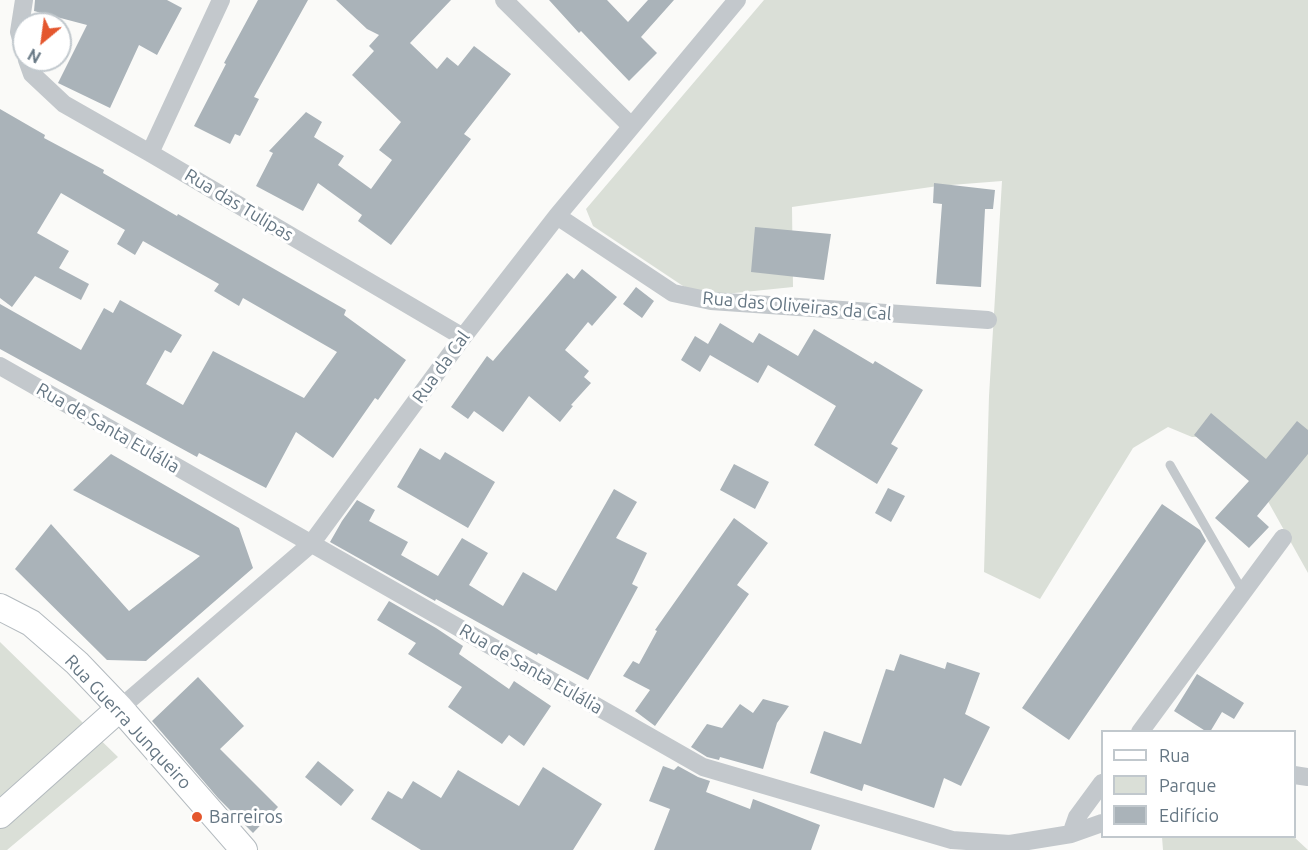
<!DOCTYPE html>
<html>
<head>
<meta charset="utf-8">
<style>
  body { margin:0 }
  #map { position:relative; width:1308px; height:850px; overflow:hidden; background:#fafaf8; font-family:Ubuntu,sans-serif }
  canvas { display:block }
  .legend { position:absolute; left:1101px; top:730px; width:195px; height:108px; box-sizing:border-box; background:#fff; border:2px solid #c1c8cd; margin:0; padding:8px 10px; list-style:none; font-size:18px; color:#657683 }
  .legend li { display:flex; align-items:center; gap:12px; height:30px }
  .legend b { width:30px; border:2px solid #c1c8cd }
  .north { position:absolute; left:12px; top:12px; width:60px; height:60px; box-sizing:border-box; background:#fff; border:2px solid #c1c8cd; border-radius:50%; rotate:209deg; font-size:16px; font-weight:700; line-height:24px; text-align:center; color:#657683 }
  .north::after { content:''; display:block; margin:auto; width:21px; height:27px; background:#e4572e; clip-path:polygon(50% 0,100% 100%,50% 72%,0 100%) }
</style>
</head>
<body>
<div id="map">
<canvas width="1308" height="850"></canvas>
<ul class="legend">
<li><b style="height:8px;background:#fff"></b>Rua</li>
<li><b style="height:16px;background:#dadfd7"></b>Parque</li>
<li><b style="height:16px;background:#aab3b9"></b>Edifício</li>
</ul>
<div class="north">N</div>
</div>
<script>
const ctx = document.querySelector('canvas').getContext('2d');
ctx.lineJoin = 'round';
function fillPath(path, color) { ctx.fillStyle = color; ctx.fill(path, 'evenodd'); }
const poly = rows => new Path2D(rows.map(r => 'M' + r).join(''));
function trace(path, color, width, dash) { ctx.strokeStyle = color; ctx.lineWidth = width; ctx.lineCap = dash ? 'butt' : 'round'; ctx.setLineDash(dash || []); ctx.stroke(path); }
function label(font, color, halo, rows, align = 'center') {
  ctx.font = font + ' Ubuntu,sans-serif'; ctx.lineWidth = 6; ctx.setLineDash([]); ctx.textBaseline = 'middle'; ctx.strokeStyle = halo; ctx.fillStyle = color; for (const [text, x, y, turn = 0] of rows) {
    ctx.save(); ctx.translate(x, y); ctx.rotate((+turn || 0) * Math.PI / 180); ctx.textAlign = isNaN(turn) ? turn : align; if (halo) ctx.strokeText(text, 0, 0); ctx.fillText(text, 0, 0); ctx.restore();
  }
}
const green = poly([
  [764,0,1308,0,1308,573,1232,437,1192,437,1168,427,1133,448,1040,599,984,572,989,396,1002,181,938,186,792,207,793,287,705,296,683,286,593,226,586,209],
  [0,642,118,757,7,850,0,850],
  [1162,837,1294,837,1308,850,1163,850]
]);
const building = poly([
  [35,0,167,0,182,8,157,55,139,45,110,108,58,83,87,25,34,11],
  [258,0,308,0,254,97,259,99,240,136,235,134,230,144,194,126,226,64,224,63],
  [336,0,451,0,410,43,437,69,447,57,458,66,474,46,511,74,464,134,471,139,391,245,358,221,362,215,318,183,303,211,256,186,273,153,269,151,306,112,322,122,314,137,344,156,338,165,371,189,392,160,379,150,401,122,352,75,374,51,369,46,379,35,367,29],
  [549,0,607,0,628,22,648,0,674,0,641,37,657,53,629,81,581,31,579,33],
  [0,109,45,135,44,138,104,170,103,173,177,216,178,214,346,310,344,315,406,360,378,400,375,398,333,458,296,432,266,488,199,453,197,457,0,349,0,304,81,350,104,308,113,313,120,300,182,335,171,353,165,350,146,384,183,405,213,351,304,398,337,352,243,298,239,306,214,291,219,284,143,241,135,255,117,244,125,230,61,193,37,233,69,251,59,268,89,284,81,300,35,276,12,307,0,298],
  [934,183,995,190,993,209,985,209,981,287,936,284,942,204,933,203],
  [755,227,831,234,824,280,751,272],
  [582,269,617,297,592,326,588,322,565,350,589,371,584,377,591,383,571,405,573,406,560,422,529,396,503,432,474,411,468,419,451,407,487,356,493,361,567,273,574,279],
  [636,287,654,301,642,318,623,304],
  [720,323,753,343,759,333,798,356,814,329,873,364,875,361,923,390,891,444,898,448,877,484,814,445,836,406,768,365,758,383,710,355,700,372,681,360,695,336,708,344],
  [1211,413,1266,459,1297,421,1308,430,1308,454,1257,516,1269,527,1249,548,1215,518,1249,481,1194,435],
  [420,448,440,460,445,452,495,482,468,528,397,487],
  [111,454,239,528,253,568,146,661,107,660,15,569,51,524,129,611,200,556,73,490],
  [734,464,769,482,755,509,720,490],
  [888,488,905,496,891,522,875,513],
  [614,489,637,502,616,538,647,553,632,584,638,587,588,680,538,653,537,655,436,599,435,601,330,542,342,521,357,500,375,510,369,521,408,542,401,555,438,576,462,538,488,553,469,585,503,606,523,572,556,591],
  [1162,504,1200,530,1206,541,1069,740,1022,708],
  [734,518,768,543,737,585,749,594,655,726,635,711,650,690,623,676,633,661,639,664,657,631,655,630],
  [389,601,436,628,463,646,459,654,509,689,514,681,551,706,524,746,509,735,502,744,448,707,462,687,408,654,416,643,377,620],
  [900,654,945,669,947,662,980,673,965,714,990,727,961,786,944,778,934,808,864,784,862,791,810,773,824,731,861,744,886,669,894,671],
  [1197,674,1244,703,1234,719,1222,712,1210,732,1207,732,1174,711],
  [198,677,244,726,220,749,278,807,253,833,218,798,152,721],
  [763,699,789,706,777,723,763,769,720,757,719,760,707,757,691,747,707,724,722,728,740,704,753,713],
  [318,761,354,790,341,806,305,777],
  [663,766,674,770,678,766,698,777,710,781,706,792,750,809,753,799,820,825,811,850,654,850,670,809,649,801],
  [543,767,602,804,573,850,421,850,371,819,388,791,402,799,413,781,441,798,458,770,519,806]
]);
const lane = poly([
  [1170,465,1243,592]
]);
const street = poly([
  [504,0,631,126],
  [24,49,19,32,24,0],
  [27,60,32,74,64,104,150,153,463,337],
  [150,153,221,0],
  [557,216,673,293,711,301,988,320],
  [0,366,703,767,952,840,1010,844,1071,834,1102,823],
  [120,708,311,544,463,337,557,216,737,0],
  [1140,732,1283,538],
  [1294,775,1308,777],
  [1071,834,1077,817,1102,783]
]);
const secondary = poly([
  [0,607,31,623,77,663,120,708,244,850],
  [0,815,120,708]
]);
const markers = [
  [197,817,6,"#e4572e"]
];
const streetNames = [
  ["Rua das Tulipas",239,205,31],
  ["Rua das Oliveiras da Cal",797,306,5],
  ["Rua da Cal",441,367,-54],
  ["Rua de Santa Eulália",108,428,30],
  ["Rua de Santa Eulália",531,669,30],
  ["Rua Guerra Junqueiro",128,722,47]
];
const poiNames = [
  ["Barreiros",209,817]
];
fillPath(green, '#dadfd7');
fillPath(building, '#aab3b9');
trace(secondary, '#b3babf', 28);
trace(lane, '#c3c8cc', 9);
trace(street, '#c3c8cc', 18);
trace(secondary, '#fff', 26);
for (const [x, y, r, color] of markers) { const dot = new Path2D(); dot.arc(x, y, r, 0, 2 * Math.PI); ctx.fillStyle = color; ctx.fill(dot); trace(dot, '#fff', 2); }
label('18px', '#657683', '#fff', streetNames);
label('18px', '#657683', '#fff', poiNames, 'left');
</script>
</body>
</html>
